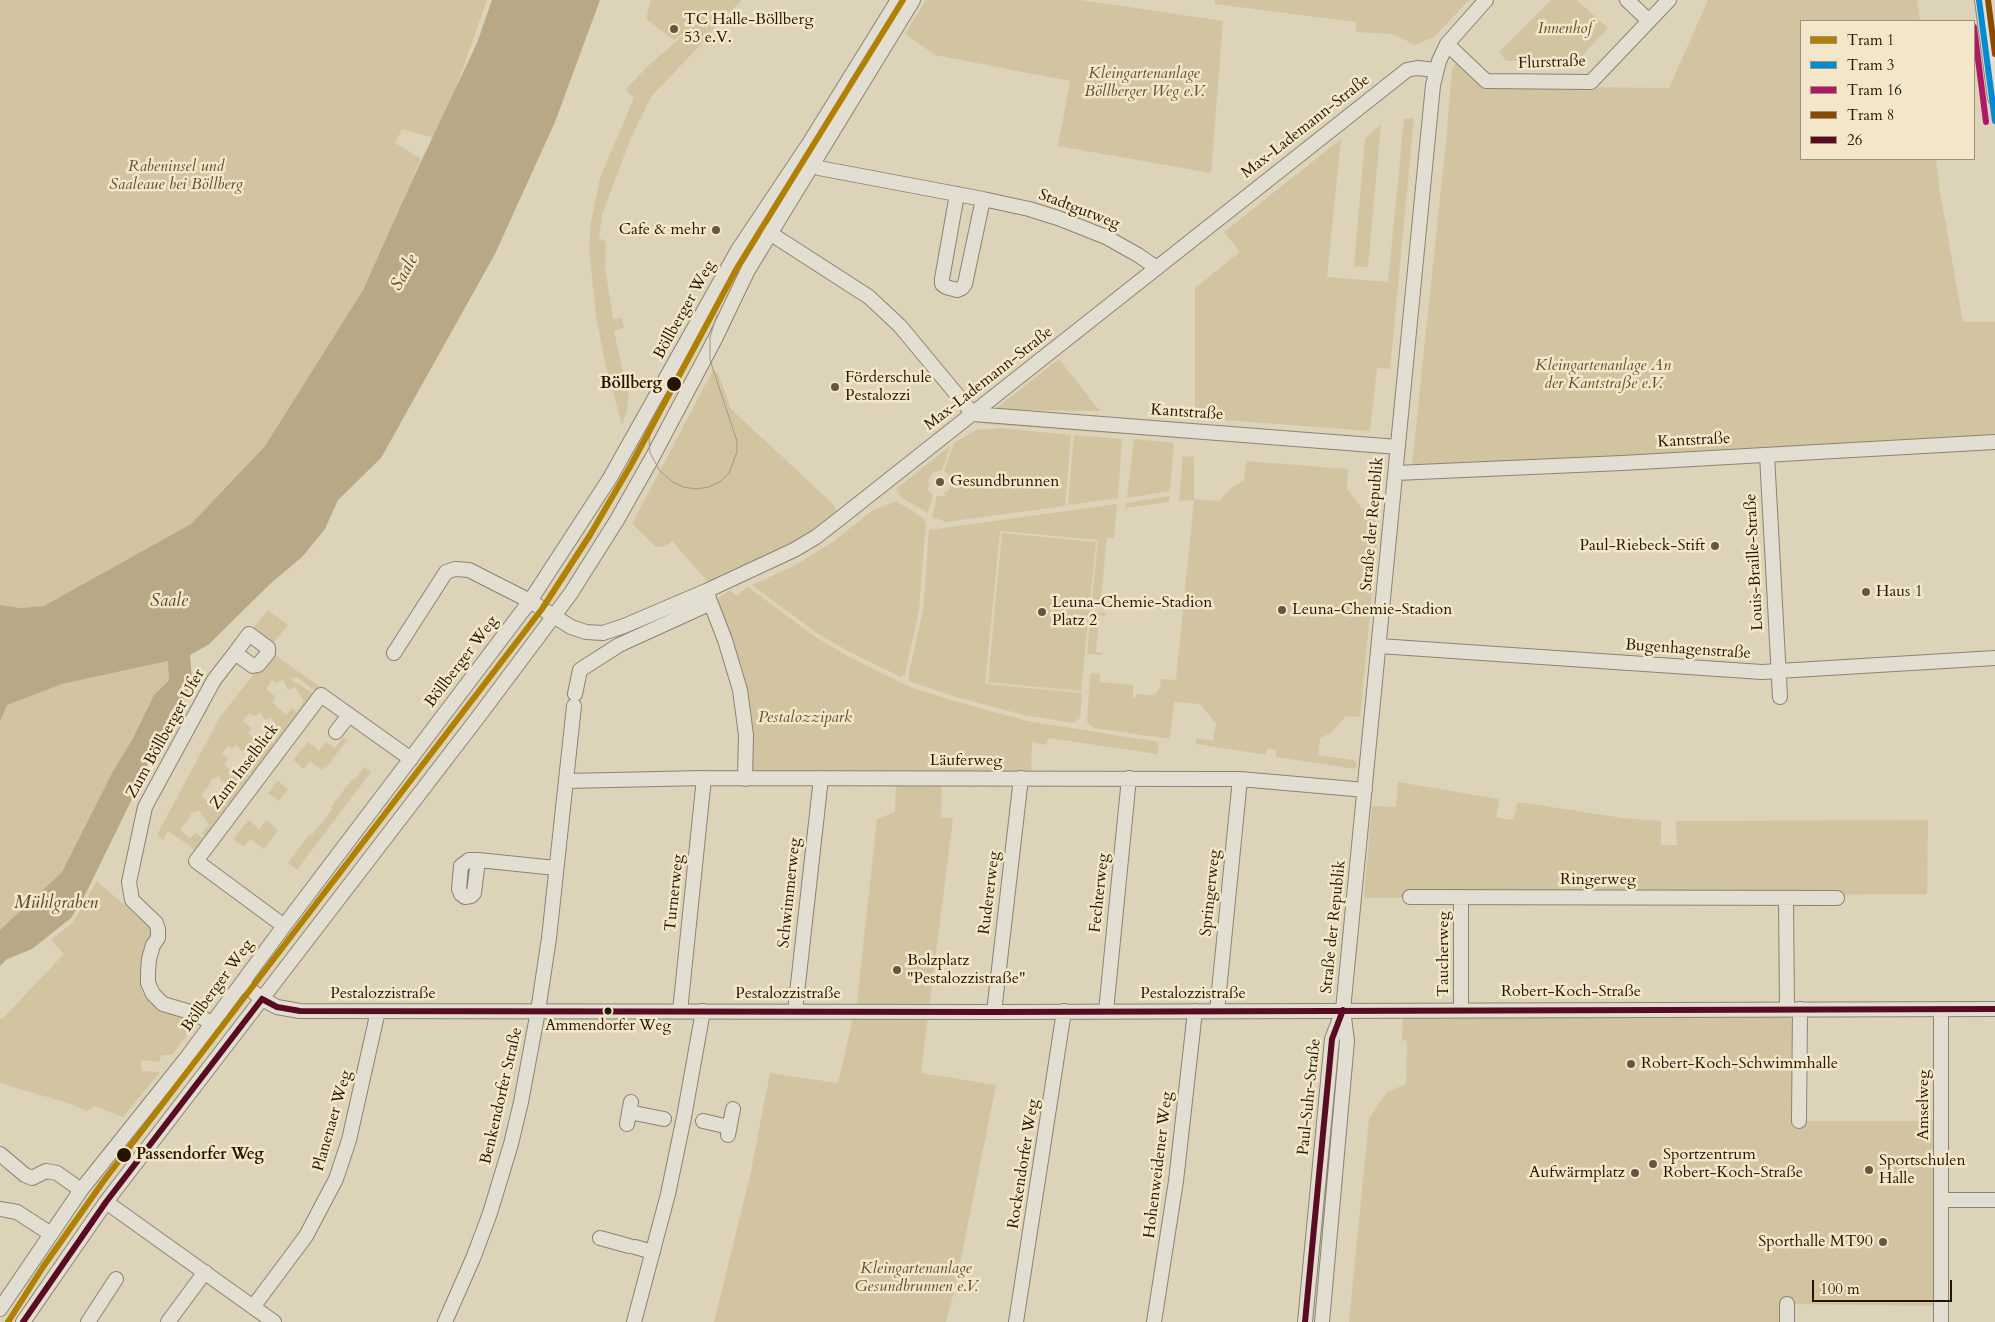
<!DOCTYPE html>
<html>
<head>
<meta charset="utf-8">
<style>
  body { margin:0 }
  #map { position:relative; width:1995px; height:1322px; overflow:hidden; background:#dcd3b9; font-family:Cardo,serif }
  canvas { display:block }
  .legend { position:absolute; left:1800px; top:20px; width:175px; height:140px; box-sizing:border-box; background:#f2e7c8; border:1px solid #a09278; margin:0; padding:6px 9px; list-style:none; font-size:15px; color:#261300 }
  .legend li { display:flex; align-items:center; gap:10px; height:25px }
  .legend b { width:25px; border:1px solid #a09278 }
  .scale { position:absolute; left:1812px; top:1280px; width:140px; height:22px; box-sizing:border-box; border:2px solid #261300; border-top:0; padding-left:6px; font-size:15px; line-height:18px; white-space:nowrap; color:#261300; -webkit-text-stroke:4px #f2e7c8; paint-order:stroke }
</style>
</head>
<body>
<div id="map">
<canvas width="1995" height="1322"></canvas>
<ul class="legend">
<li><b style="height:6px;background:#b08000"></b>Tram 1</li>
<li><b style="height:6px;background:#008bd2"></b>Tram 3</li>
<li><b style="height:6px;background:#af1867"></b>Tram 16</li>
<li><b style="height:6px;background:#884b00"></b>Tram 8</li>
<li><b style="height:6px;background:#590b22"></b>26</li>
</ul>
<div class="scale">100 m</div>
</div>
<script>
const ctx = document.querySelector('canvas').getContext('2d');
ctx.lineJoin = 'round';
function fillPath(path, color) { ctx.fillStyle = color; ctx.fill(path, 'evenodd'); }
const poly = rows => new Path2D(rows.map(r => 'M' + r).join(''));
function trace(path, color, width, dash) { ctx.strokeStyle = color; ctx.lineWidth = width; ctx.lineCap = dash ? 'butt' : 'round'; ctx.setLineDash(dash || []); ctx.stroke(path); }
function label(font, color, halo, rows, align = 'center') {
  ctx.font = font + ' Cardo,serif'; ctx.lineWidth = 5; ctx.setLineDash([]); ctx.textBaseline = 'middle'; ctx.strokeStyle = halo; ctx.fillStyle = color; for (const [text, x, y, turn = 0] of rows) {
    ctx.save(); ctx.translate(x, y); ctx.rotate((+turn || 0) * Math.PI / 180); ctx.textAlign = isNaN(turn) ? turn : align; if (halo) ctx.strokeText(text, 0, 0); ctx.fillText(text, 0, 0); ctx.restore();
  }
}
const green = poly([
  [0,0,487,0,438,139,402,129,395,143,421,159,363,290,265,446,191,524,68,597,44,606,21,608,0,605],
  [651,0,742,0,716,26,705,40,651,97,632,135,602,215,599,238,606,242,605,267,613,319,622,318,624,328,614,331,621,364,629,393,627,410,622,425,605,363,596,315,589,250,591,222,600,178,634,98,625,90,647,67,695,25,674,40,646,19],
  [926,0,1081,0,1223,21,1211,173,1058,146,1070,81,935,55,905,34],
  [1215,0,1469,0,1434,37,1415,45,1393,34,1356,32,1356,22,1215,4],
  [1551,0,1577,0,1608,28,1578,60,1506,61,1499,52],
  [1708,0,1917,0,1920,21,1801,21,1801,159,1936,159,1939,187,1963,322,1995,322,1995,439,1417,467,1412,465,1446,141,1452,69,1459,59,1484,86,1669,88],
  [1414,118,1390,369,1377,368,1370,431,1198,418,1195,410,1195,288,1240,252,1224,232,1341,139,1327,277,1388,282,1404,119],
  [1381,124,1368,267,1354,266,1365,139],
  [1059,359,1100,411,994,410],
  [713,370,718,373,731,409,834,505,836,511,834,517,815,532,739,571,735,568,708,582,672,541,666,546,656,547,632,524],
  [983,421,1115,431,1120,434,985,424],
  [1000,428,1071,435,1065,506,946,522,932,517,937,496,946,496,944,493,948,491,952,483,949,474,944,471,954,443,976,430],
  [1074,435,1122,439,1118,498,1068,505],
  [1134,439,1174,443,1170,491,1127,498],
  [950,446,942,470,933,472,928,480,929,487,927,490,933,495,928,513,902,498,897,492,896,489],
  [1183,456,1194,457,1194,499,1219,501,1231,488,1244,480,1246,461,1348,469,1347,489,1363,510,1380,511,1360,717,1346,716,1333,731,1320,739,1318,755,1354,760,1356,762,1356,769,1276,757,1276,750,1267,748,1266,755,1196,744,1197,738,1213,741,1216,724,1200,704,1174,702,1170,739,1094,728,1087,722,1090,675,1092,673,1100,674,1100,682,1133,685,1133,698,1137,698,1136,694,1152,695,1155,694,1160,687,1161,679,1176,680,1194,500,1179,501],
  [1170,496,1169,502,1126,508,1126,503],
  [896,501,923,518,926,524,919,610,905,674,901,677,848,651,817,633,752,585,794,566,834,541,872,511],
  [1117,504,1114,538,1107,538,1101,597,1108,598,1108,600,1092,599,1098,540,1000,531,985,684,1082,693,1080,718,1073,723,1024,715,956,697,909,681,909,673,923,610,929,530],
  [1002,533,1096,542,1081,691,988,682],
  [748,587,814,636,846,655,910,687,954,701,1027,721,1159,742,1157,754,1049,738,1045,745,1032,742,1031,778,942,778,941,817,953,818,921,1073,996,1085,955,1288,946,1322,714,1322,750,1176,770,1073,838,1083,857,1001,877,819,895,812,896,778,745,779,746,735,709,604,730,590,736,596],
  [268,610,288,625,271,646,250,632],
  [1091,612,1106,613,1106,616,1099,615,1096,652,1102,653,1102,655,1087,654],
  [271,652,321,688,318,693,298,678,292,678,293,683,298,683,313,694,299,712,297,711,304,701,295,687,288,690,283,680,276,683,272,680,266,689,276,697,272,702,286,715,292,708,304,718,295,729,289,725,276,743,273,742,280,732,271,718,265,720,261,713,254,716,249,713,243,721,252,728,248,733,262,746,268,739,280,749,272,760,266,756,252,774,249,773,256,763,247,749,241,751,237,745,231,748,228,745,222,754,228,759,224,764,238,777,244,770,256,781,240,790,228,806,225,803,233,794,224,781,222,782,219,776,210,781,211,783,201,795,214,807,220,801,233,812,222,827,216,822,205,837,202,834,209,825,199,810,190,814,191,817,180,829,190,838,196,833,210,843,201,854,168,831,163,840,157,835,220,717],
  [169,661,169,680,154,695,132,740,113,771,62,872,0,930,0,722,7,705,62,684],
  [343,738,347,740,326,768,324,767,322,770,310,761,304,769,293,760,308,742,318,750,318,752,326,742,335,748],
  [364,767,371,772,297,870,288,863,309,835,311,836,315,831,333,809,331,807,352,779,354,780],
  [278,781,288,789,279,801,268,793],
  [1398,782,1499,799,1496,817,1513,820,1518,802,1623,818,1661,821,1661,845,1677,845,1676,821,1928,820,1927,894,1367,898,1364,897,1372,806,1396,807],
  [248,820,258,828,258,831,266,820,278,830,264,849,250,839,244,847,233,839],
  [97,881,153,930,147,942,141,963,144,992,160,1009,198,1021,172,1055,163,1055,160,1058,160,1062,141,1060,141,1071,160,1072,123,1117,94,1106,87,1111,71,1104,0,1083,0,1019,4,1017,64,954,51,940,73,922],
  [1786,1016,1794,1021,1799,1121,1941,1121,1941,1306,1788,1304,1787,1322,1349,1322,1369,1118,1387,1092,1406,1084,1407,1041,1402,1040,1403,1017]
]);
const water = poly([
  [492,0,600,0,555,122,495,254,381,458,338,500,325,529,302,557,270,584,208,645,190,655,192,680,184,699,171,711,134,795,84,897,71,918,32,949,7,959,0,966,0,930,62,872,113,771,132,740,154,695,169,680,168,661,62,684,7,705,0,722,0,605,21,608,44,606,191,524,265,446,363,290,410,185,477,43]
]);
const minor = poly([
  [1627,0,1649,21],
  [1982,0,1995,98],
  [1447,44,1486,81,1591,82,1669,0],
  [813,163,819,168,983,199,1029,209,1058,218,1106,237,1138,255,1157,268],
  [957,194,942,279,942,284,946,287,957,290,962,288,965,284,983,199],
  [762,228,869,297,900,326,973,414,1398,447],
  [1767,455,1780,697],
  [1396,473,1622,463,1995,442],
  [706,591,725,640,740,690,746,735,745,779],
  [1379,646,1762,672,1995,658],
  [394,653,446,572,455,569,469,570,530,601,571,627,586,632,603,633,624,626,706,591,794,550,816,537,843,516,1407,70,1417,68,1436,70],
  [575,694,580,670,619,645,709,604],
  [336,732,349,715],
  [566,781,704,778,1208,779,1240,779,1365,790],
  [478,860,474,893,471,896,465,897,461,894,459,889,461,866,469,860,478,860,556,868],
  [1410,897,1837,898],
  [1786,898,1787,1009],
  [284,926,196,861,321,695,411,759],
  [242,983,262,999,277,1007,300,1011,994,1012,1995,1009],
  [1461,1010,1461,897],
  [680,1011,704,778],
  [795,1011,821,778],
  [1106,1011,1129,778],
  [1217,1011,1240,779],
  [994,1012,1021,778],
  [212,1024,197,1014,163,1004,153,994,148,983,148,972,149,959,153,945,158,938,158,929,156,923,132,900,129,882,145,807,214,680,235,653,249,634,268,648,268,653,258,665,253,666,235,653],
  [629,1112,664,1119],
  [703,1121,729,1127],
  [1799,1121,1800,1009],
  [627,1124,631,1102],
  [728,1135,733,1109],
  [0,1154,25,1175,32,1178,46,1171,57,1173,81,1190],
  [1941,1200,1995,1200],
  [106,1202,274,1322],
  [0,1209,17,1212,51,1234],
  [600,1238,629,1246],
  [635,1247,653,1252],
  [253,1307,306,1236,336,1179,349,1140,378,1011],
  [0,1309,81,1190,188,1056,284,926,530,601,610,478,738,250,810,142,898,0],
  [23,1322,106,1202,479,716,571,593,617,520,652,458,715,339,748,270,913,0],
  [88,1322,116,1279],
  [168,1322,205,1272],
  [445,1322,474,1256,490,1213,511,1144,521,1102,538,1011,549,938,574,706],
  [634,1322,668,1194,684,1117,703,1011],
  [1016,1322,1064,1011],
  [1154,1322,1176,1181,1195,1011],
  [1305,1322,1332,1039,1342,1013],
  [1322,1322,1347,1041,1343,1010,1433,85,1439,61,1447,44,1486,0],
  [1787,1322,1787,1304],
  [1941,1322,1941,1009]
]);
const tram = poly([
  [653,425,649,439,650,453,660,471,673,482,683,487,696,489,709,487,721,481,729,473,737,452,737,441,710,360,710,337,717,315]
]);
const bus1 = poly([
  [262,999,277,1007,300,1011,994,1012,1995,1009],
  [23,1322,106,1202,262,999],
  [1305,1322,1332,1039,1343,1010]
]);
const tram1 = poly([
  [8,1322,43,1267,105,1179,542,609,590,535,631,465,737,268,903,0]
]);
const tram2 = poly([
  [1979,0,1995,121]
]);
const tram3 = poly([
  [1974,27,1986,122]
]);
const tram4 = poly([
  [1988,0,1995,54]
]);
const markers = [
  [674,29,5,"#665641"],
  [716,230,5,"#665641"],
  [674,384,8,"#261300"],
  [835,387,5,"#665641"],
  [940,482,5,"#665641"],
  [1715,546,5,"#665641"],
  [1866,592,5,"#665641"],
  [1282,610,5,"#665641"],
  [1042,612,5,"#665641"],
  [897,970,5,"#665641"],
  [608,1011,4.5,"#261300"],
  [1631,1064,5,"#665641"],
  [124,1155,8,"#261300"],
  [1653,1164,5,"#665641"],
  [1869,1170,5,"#665641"],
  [1635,1173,5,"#665641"],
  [1883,1242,5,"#665641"]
];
const busNames = [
  ["Ammendorfer Weg",608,1027]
];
const poiNames = [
  ["TC Halle-Böllberg",684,20],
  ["53 e.V.",684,38],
  ["Cafe & mehr",706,230,"right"],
  ["Förderschule",845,378],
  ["Pestalozzi",845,396],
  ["Gesundbrunnen",950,482],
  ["Paul-Riebeck-Stift",1705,546,"right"],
  ["Haus 1",1876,592],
  ["Leuna-Chemie-Stadion",1052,603],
  ["Platz 2",1052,621],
  ["Leuna-Chemie-Stadion",1292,610],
  ["Bolzplatz",907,961],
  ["\"Pestalozzistraße\"",907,979],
  ["Robert-Koch-Schwimmhalle",1641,1064],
  ["Sportzentrum",1663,1155],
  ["Robert-Koch-Straße",1663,1173],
  ["Sportschulen",1879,1161],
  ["Halle",1879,1179],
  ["Aufwärmplatz",1625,1173,"right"],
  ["Sporthalle MT90",1873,1242,"right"]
];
const parkNames = [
  ["Innenhof",1565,29],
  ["Kleingartenanlage",1144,74],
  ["Böllberger Weg e.V.",1144,92],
  ["Rabeninsel und",176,167],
  ["Saaleaue bei Böllberg",176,185],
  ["Kleingartenanlage An",1603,366],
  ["der Kantstraße e.V.",1603,384],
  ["Pestalozzipark",805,718],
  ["Kleingartenanlage",916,1269],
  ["Gesundbrunnen e.V.",916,1287]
];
const streetNames = [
  ["Flurstraße",1552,63,-2],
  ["Max-Lademann-Straße",1306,127,-38],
  ["Stadtgutweg",1079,210,21],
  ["Böllberger Weg",685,310,-61],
  ["Max-Lademann-Straße",989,379,-38],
  ["Kantstraße",1187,413,4],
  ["Kantstraße",1694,441,-3],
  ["Straße der Republik",1373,524,-85],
  ["Louis-Braille-Straße",1755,562,-93],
  ["Bugenhagenstraße",1688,650,4],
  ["Böllberger Weg",462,662,-53],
  ["Zum Böllberger Ufer",166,734,-61],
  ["Läuferweg",966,761],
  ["Zum Inselblick",245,767,-53],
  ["Ringerweg",1598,880],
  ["Turnerweg",675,893,-84],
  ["Schwimmerweg",790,893,-84],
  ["Rudererweg",990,893,-83],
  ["Fechterweg",1100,893,-84],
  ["Springerweg",1211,893,-84],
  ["Straße der Republik",1334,927,-84],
  ["Taucherweg",1444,954,-90],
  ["Böllberger Weg",218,986,-54],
  ["Robert-Koch-Straße",1571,992],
  ["Pestalozzistraße",383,994],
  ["Pestalozzistraße",788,994],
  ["Pestalozzistraße",1193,994],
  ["Benkendorfer Straße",502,1096,-77],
  ["Paul-Suhr-Straße",1310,1097,-84],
  ["Amselweg",1924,1105,-90],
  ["Planenaer Weg",333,1121,-74],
  ["Rockendorfer Weg",1024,1164,-81],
  ["Hohenweidener Weg",1159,1165,-83]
];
const stopNames = [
  ["Böllberg",662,384],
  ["Passendorfer Weg",136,1155,"left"]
];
const waterNames = [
  ["Saale",405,273,-61],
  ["Saale",169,602],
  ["Mühlgraben",56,904]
];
fillPath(green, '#d2c4a1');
fillPath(water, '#b8a886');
trace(minor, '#8b8373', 16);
trace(minor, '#e3ded2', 14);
trace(tram, '#9e988d', 1);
trace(bus1, '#590b22', 6);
trace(tram1, '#b08000', 6);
trace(tram2, '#008bd2', 6);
trace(tram3, '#af1867', 6);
trace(tram4, '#884b00', 6);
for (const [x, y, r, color] of markers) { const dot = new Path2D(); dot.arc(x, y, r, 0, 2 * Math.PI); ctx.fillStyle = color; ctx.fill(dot); trace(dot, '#f2e7c8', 2); }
label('15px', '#261300', '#f2e7c8', busNames);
label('16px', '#261300', '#f2e7c8', poiNames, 'left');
label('italic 16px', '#5f4d31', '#f2e7c8', parkNames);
label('16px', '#261300', '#f2e7c8', streetNames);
label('bold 16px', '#261300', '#f2e7c8', stopNames, 'right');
label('italic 18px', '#5a472d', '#f2e7c8', waterNames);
</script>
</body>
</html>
